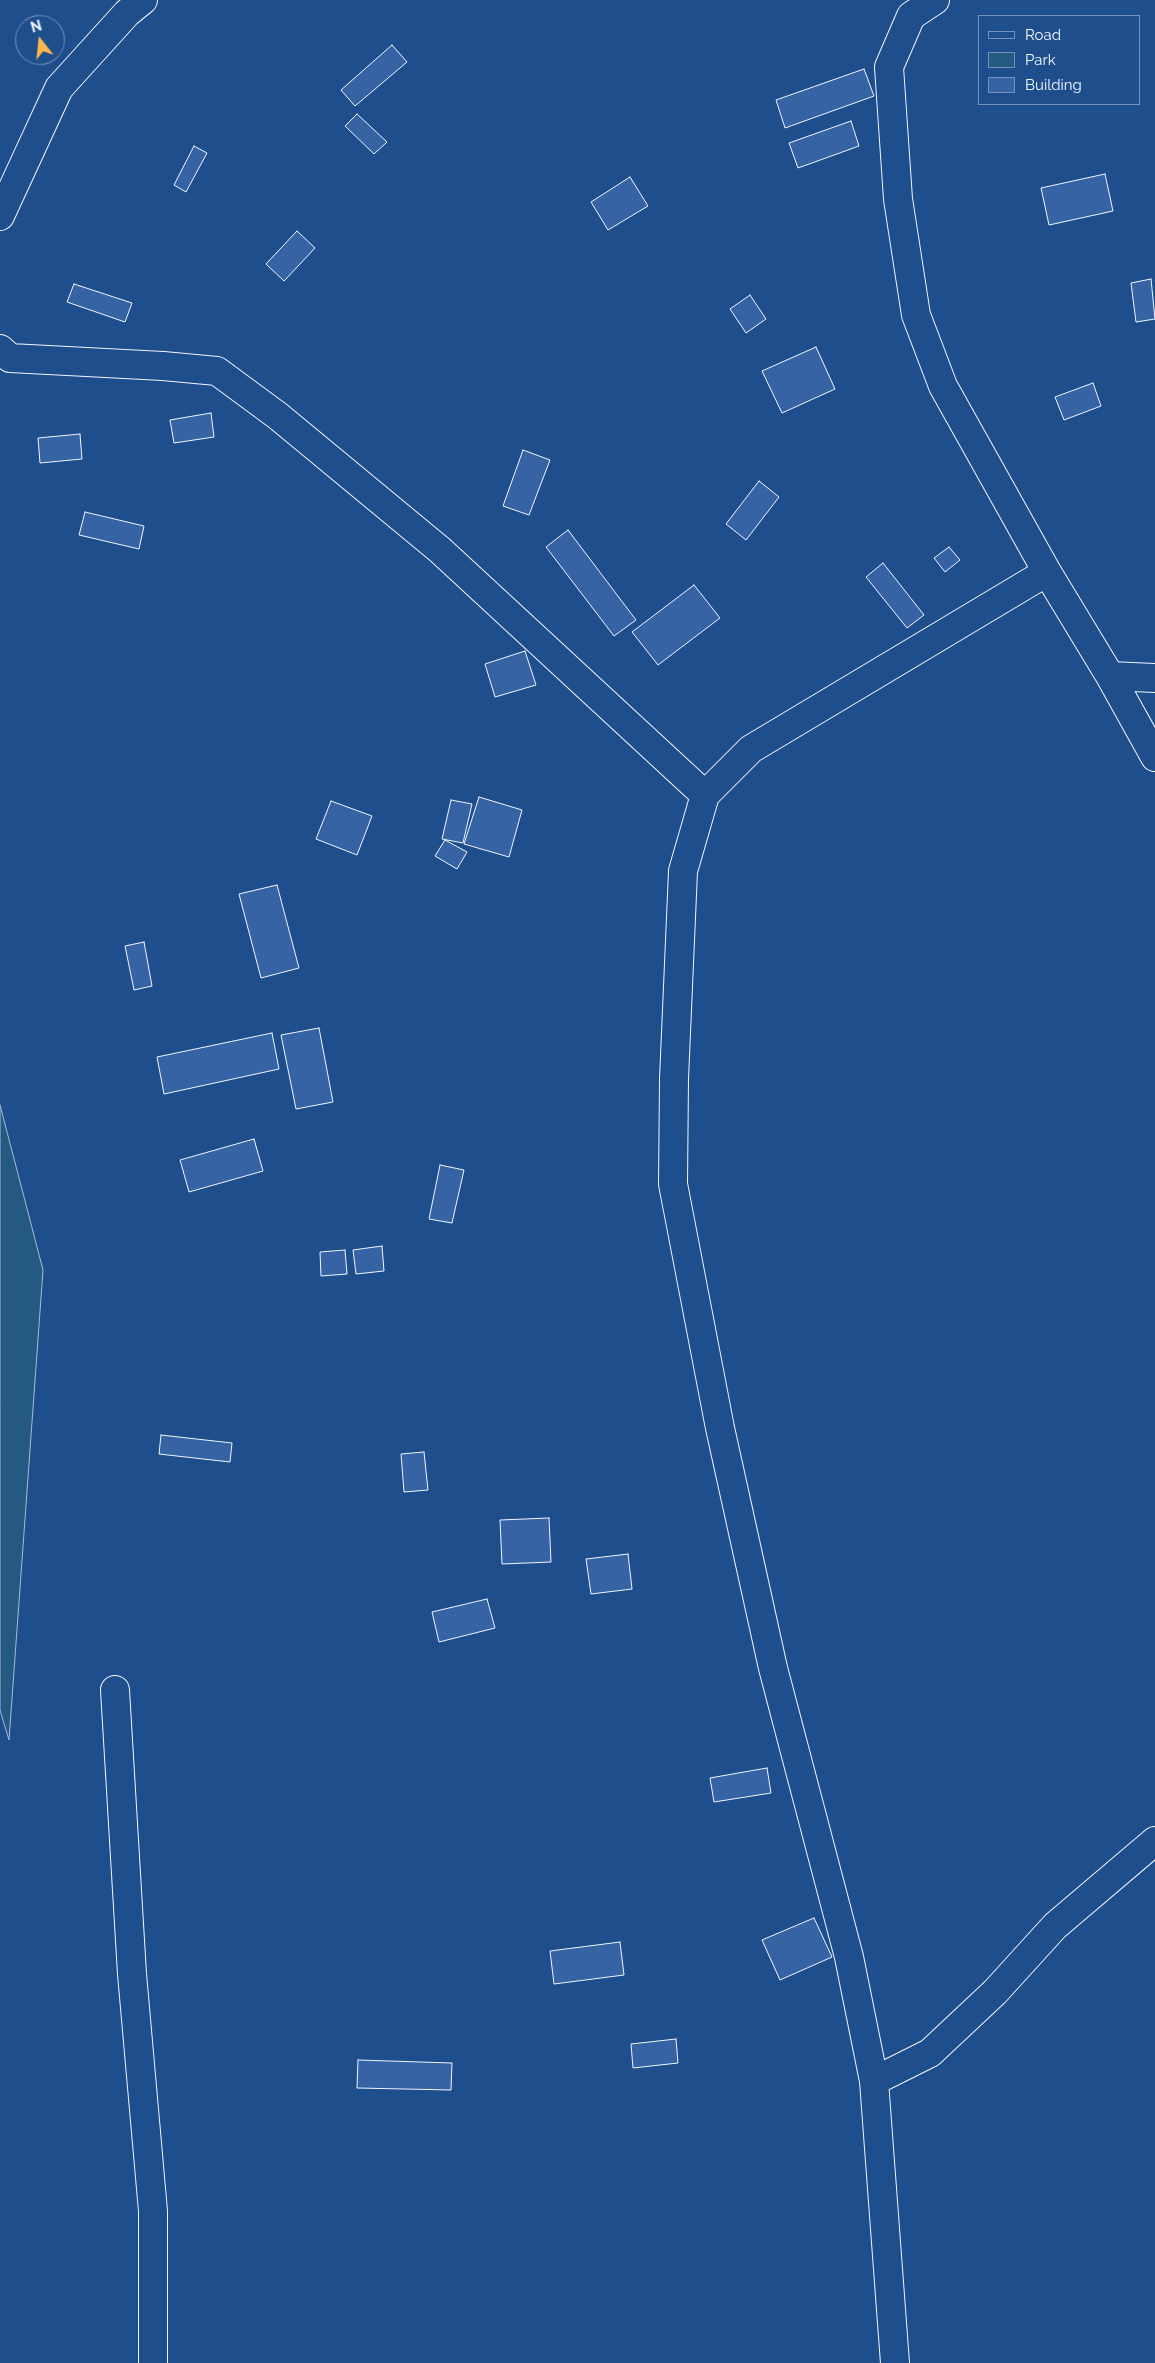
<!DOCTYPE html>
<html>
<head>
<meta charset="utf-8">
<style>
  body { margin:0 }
  #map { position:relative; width:1155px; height:2363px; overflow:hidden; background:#1f4e8c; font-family:Raleway,sans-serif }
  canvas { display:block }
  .legend { position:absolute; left:978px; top:15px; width:162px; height:90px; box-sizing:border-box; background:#1f4e8c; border:1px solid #7391ba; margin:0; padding:6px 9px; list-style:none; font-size:15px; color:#f2f6ff }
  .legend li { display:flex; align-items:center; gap:10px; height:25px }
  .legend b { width:25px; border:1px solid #7391ba }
  .north { position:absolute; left:15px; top:15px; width:50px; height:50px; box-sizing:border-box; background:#1f4e8c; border:1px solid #7391ba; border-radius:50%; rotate:344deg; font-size:14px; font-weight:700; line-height:20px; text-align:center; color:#f2f6ff }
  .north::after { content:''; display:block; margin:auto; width:18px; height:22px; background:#ffb74d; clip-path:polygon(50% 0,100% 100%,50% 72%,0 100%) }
</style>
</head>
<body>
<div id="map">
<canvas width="1155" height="2363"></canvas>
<ul class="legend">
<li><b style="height:6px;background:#1f4e8c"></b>Road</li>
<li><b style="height:14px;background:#245a82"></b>Park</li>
<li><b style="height:14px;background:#3563a3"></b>Building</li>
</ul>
<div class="north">N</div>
</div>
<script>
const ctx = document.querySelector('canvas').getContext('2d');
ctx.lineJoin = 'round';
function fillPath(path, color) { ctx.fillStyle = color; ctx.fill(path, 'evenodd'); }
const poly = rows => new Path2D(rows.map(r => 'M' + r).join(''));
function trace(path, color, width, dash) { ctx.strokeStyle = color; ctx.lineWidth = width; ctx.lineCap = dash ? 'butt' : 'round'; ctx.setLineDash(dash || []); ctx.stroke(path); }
const green = poly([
  [0,1105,43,1270,9,1740,0,1710,0,1105]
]);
const building = poly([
  [392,45,407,62,355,106,341,90,392,45],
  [864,69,874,96,785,128,776,100,864,69],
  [357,114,387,142,374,154,345,126,357,114],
  [851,121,859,146,798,168,789,143,851,121],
  [194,146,207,153,186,192,174,185,194,146],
  [1105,174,1113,211,1049,225,1041,188,1105,174],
  [630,177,648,206,608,230,591,202,630,177],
  [297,231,315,248,284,281,266,264,297,231],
  [1151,279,1155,319,1136,322,1131,283,1151,279],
  [74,284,132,303,125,322,67,302,74,284],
  [750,295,766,319,746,333,730,309,750,295],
  [816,347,835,389,782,413,762,371,816,347],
  [1093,383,1101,406,1064,420,1055,397,1093,383],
  [211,413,214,437,174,443,170,420,211,413],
  [80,434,82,459,40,463,38,438,80,434],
  [523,450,550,460,529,515,503,506,523,450],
  [759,481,779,497,746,540,726,524,759,481],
  [85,512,144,526,139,549,79,535,85,512],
  [568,530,636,620,614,636,546,547,568,530],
  [949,547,960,560,945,572,934,558,949,547],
  [883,563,924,615,907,628,866,577,883,563],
  [694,585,720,618,658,665,632,632,694,585],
  [525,651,536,685,495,697,485,664,525,651],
  [479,797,522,810,509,857,464,844,479,797],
  [451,800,472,804,463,843,442,839,451,800],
  [331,801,372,816,357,855,316,839,331,801],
  [445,840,467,852,457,869,435,856,445,840],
  [277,885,299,968,261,978,239,894,277,885],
  [144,942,152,986,134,990,125,946,144,942],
  [319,1028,333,1102,296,1109,281,1035,319,1028],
  [272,1033,279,1069,164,1094,157,1057,272,1033],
  [254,1139,263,1171,189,1192,180,1160,254,1139],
  [440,1165,464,1170,452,1223,429,1219,440,1165],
  [382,1246,384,1271,356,1274,353,1250,382,1246],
  [345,1250,347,1274,321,1276,320,1252,345,1250],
  [161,1435,232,1443,230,1462,159,1454,161,1435],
  [424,1452,428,1490,404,1492,401,1454,424,1452],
  [549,1518,551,1562,502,1564,500,1520,549,1518],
  [628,1554,632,1589,591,1594,586,1559,628,1554],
  [487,1599,495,1628,439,1642,432,1612,487,1599],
  [767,1768,771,1793,714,1802,710,1778,767,1768],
  [814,1918,832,1957,780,1980,762,1940,814,1918],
  [620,1942,624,1975,554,1984,550,1951,620,1942],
  [676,2039,678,2063,633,2068,631,2044,676,2039],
  [358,2060,452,2063,451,2090,357,2088,358,2060]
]);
const minor = poly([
  [935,0,911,16,889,67,898,199,916,315,943,386,1047,572,1110,676,1155,757],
  [0,216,59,88,127,13,143,0],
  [0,349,10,358,163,366,217,371,278,416,440,550,705,795],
  [1110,676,1155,678],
  [115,1690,132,1974,153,2211,153,2363],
  [874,2081,930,2053,995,1992,1055,1926,1155,1841],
  [895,2363,874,2081,849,1957,773,1668,720,1428,673,1184,674,1079,683,871,705,795,751,749,1047,572]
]);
fillPath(green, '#245a82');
trace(green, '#a8bbd7', 1);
fillPath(building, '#3563a3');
trace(building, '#f2f6ff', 1);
trace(minor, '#f2f6ff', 30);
trace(minor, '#1f4e8c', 28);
</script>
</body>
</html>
